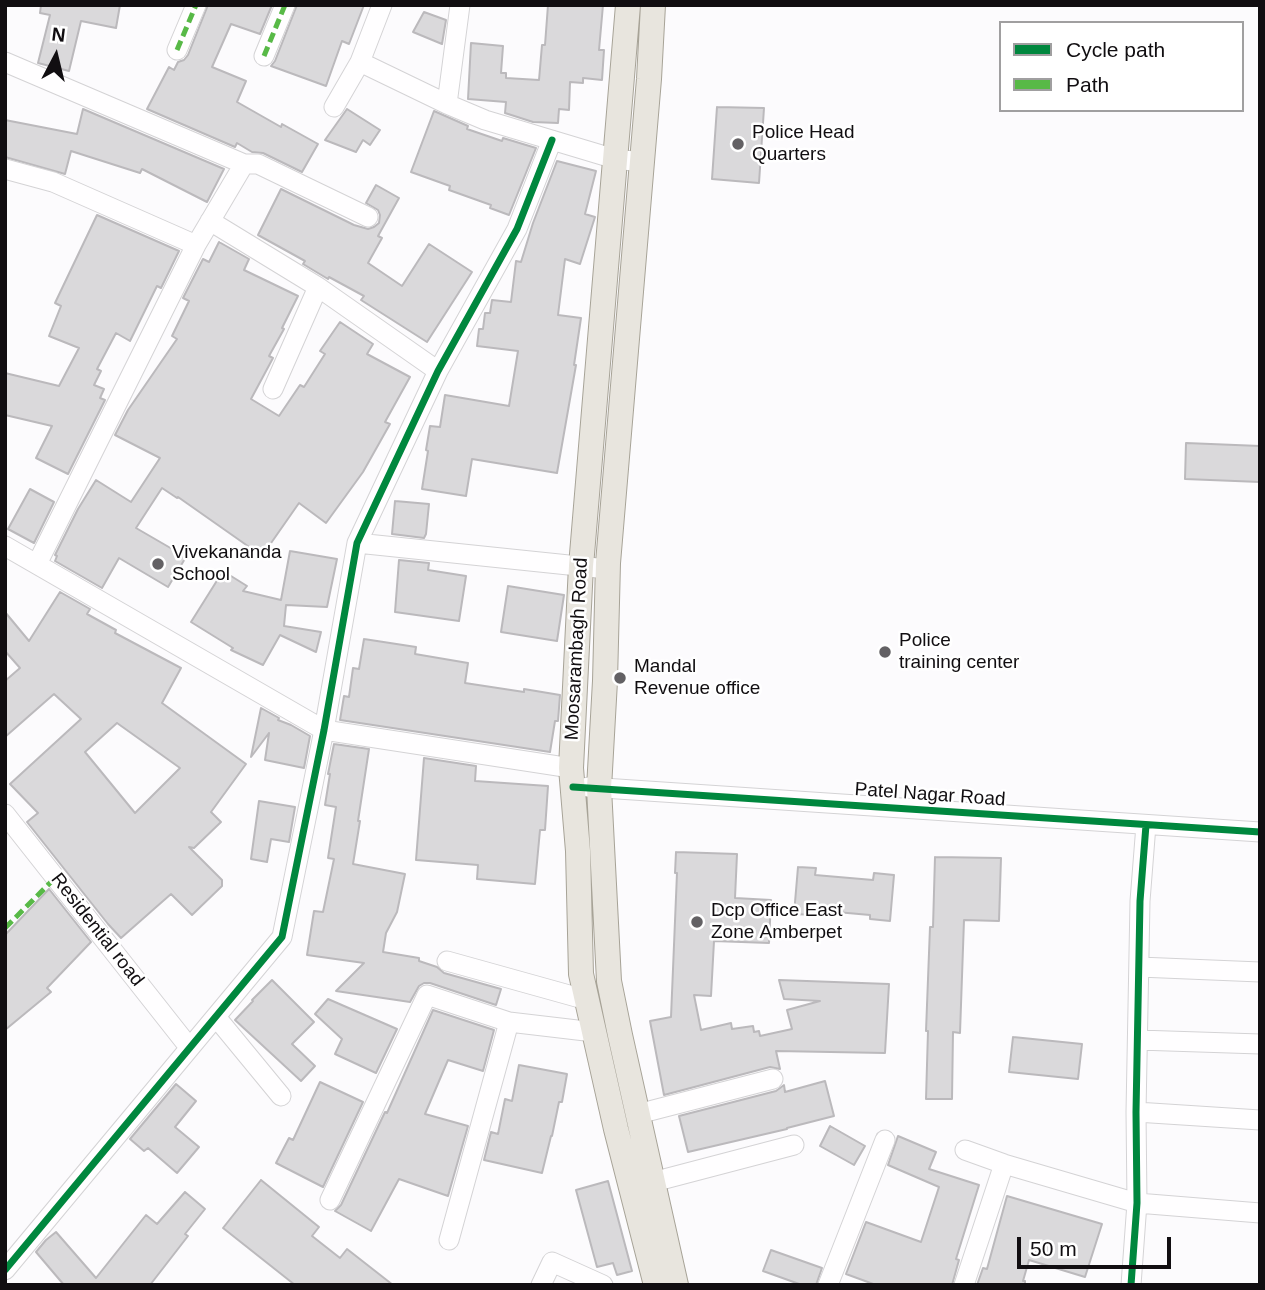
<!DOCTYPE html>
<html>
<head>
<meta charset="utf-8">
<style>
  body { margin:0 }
  #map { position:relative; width:1265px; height:1290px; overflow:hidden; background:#fcfbfd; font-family:Helvetica,sans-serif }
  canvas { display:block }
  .frame { position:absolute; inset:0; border:7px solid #110e11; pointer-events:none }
  .legend { position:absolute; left:999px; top:21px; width:245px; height:91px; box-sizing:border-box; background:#fff; border:2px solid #a09fa0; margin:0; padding:9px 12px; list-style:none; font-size:21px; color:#110e11 }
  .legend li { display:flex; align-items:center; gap:14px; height:35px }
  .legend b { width:35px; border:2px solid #a09fa0 }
  .north { position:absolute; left:21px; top:21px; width:70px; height:70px; -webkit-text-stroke:5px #fff; paint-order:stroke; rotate:7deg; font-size:19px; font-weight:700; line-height:28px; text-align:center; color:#110e11 }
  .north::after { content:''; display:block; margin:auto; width:24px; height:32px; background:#110e11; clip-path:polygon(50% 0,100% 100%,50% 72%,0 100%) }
  .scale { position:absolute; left:1017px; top:1237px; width:154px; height:32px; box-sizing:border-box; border:4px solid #110e11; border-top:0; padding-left:9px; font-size:21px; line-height:24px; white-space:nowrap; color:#110e11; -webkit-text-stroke:5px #fff; paint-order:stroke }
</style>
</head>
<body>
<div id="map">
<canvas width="1265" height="1290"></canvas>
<div class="frame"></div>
<ul class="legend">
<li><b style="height:9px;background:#00873e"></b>Cycle path</li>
<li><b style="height:9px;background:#58b947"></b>Path</li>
</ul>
<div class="north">N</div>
<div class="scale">50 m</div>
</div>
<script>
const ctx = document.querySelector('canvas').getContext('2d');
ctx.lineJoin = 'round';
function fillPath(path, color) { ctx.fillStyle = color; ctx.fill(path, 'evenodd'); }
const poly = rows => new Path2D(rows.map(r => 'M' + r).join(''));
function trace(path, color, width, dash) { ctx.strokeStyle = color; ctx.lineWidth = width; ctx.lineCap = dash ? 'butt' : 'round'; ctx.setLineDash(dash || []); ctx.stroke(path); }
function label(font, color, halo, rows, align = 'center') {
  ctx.font = font + ' Helvetica,sans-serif'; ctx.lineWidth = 5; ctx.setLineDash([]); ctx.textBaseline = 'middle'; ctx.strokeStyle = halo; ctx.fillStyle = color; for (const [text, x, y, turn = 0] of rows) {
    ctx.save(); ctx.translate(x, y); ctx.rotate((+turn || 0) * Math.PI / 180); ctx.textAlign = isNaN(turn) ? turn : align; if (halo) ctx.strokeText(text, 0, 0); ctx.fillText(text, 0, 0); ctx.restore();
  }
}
const building = poly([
  [41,5,120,5,116,28,81,21,69,71,38,63,50,15,40,13,41,5],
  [208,5,272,5,260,34,231,24,212,67,246,81,237,102,281,127,282,124,318,144,302,172,263,153,252,152,237,143,235,147,147,109,169,67,174,70,178,62,184,60,188,55,208,5],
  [297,5,364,5,349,44,342,41,326,86,271,66,275,61,297,5],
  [548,5,603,5,599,50,604,50,602,80,583,78,583,83,570,82,569,110,559,109,558,123,533,122,505,113,506,102,468,99,471,43,503,46,501,73,506,73,506,78,539,80,542,45,545,45,548,5],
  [424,12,446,20,442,44,413,32,424,12],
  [717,107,764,108,759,183,712,179,717,107],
  [83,109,224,169,207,202,142,169,140,173,71,151,65,174,5,157,5,120,77,134,83,109],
  [347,109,380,130,370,145,363,140,356,152,325,140,347,109],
  [434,111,468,126,467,129,502,141,503,138,536,148,509,215,490,208,491,205,449,190,450,186,411,172,434,111],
  [557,161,596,171,585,214,595,217,580,264,565,259,558,315,581,318,574,365,576,365,557,473,472,459,466,496,422,489,428,451,426,450,430,426,440,427,445,395,509,406,518,351,477,346,479,329,483,329,485,313,490,313,492,300,511,302,516,261,521,262,533,223,557,161],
  [376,185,399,198,378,236,382,238,368,263,402,286,429,244,472,272,427,342,361,300,364,296,329,277,328,279,303,264,305,261,258,235,281,189,354,225,368,229,374,227,379,223,380,215,378,210,366,203,376,185],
  [97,215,179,251,161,288,157,286,130,341,116,333,97,369,101,371,94,385,104,389,100,398,105,400,68,474,36,458,52,426,5,415,5,373,59,386,79,348,49,336,61,306,55,303,97,215],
  [219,242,249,259,244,270,298,296,282,328,284,329,269,356,273,358,251,399,279,416,300,385,304,387,325,354,320,351,340,322,373,344,367,354,410,377,385,422,390,424,363,472,326,523,299,503,262,556,178,497,177,498,162,488,136,528,186,557,168,587,119,558,102,588,55,561,57,556,55,555,78,509,96,480,131,502,160,458,115,435,128,410,177,339,172,336,189,301,183,298,203,259,209,262,219,242],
  [1186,443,1260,446,1260,482,1185,479,1186,443],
  [30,489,54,502,34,543,8,529,30,489],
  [395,501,429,504,426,534,424,538,392,534,395,501],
  [290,551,337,559,327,607,286,605,284,626,321,632,316,652,280,635,263,665,231,650,233,648,191,622,223,571,247,586,243,591,281,600,290,551],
  [399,560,429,563,428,570,466,576,459,621,395,612,399,560],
  [508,586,564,595,557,641,501,632,508,586],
  [60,592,90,609,87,614,116,630,115,633,181,668,162,703,246,764,211,812,221,822,194,848,189,847,222,880,222,886,192,915,171,894,121,938,108,924,27,822,38,813,10,784,81,719,54,694,5,737,5,681,20,668,5,651,5,612,29,641,60,592],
  [117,723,180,768,135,813,85,752,117,723],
  [364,639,416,647,415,654,468,663,465,683,524,692,524,689,560,695,558,721,555,721,550,752,340,720,344,696,349,697,353,668,359,669,364,639],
  [261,708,279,718,278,720,291,725,310,736,304,768,265,760,269,733,251,757,261,708],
  [334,744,369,749,358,821,360,821,353,864,405,874,397,912,386,933,383,952,419,958,419,961,437,967,444,973,501,989,496,1005,430,983,424,983,419,986,410,1002,336,991,364,963,307,955,314,911,323,912,334,859,328,858,336,807,325,805,330,774,328,774,334,744],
  [424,758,476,766,475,781,548,786,545,830,540,830,535,884,477,879,478,865,416,860,424,758],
  [259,801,295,807,289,842,271,839,267,862,251,859,259,801],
  [676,852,737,854,735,898,771,900,769,943,714,941,711,996,694,995,701,1030,731,1023,732,1029,753,1026,754,1032,759,1031,760,1036,792,1029,787,1010,820,1001,784,999,779,980,889,984,885,1053,776,1051,780,1069,770,1067,664,1095,650,1021,671,1017,677,873,675,873,676,852],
  [935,857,1001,858,999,921,964,920,960,1033,953,1032,952,1099,926,1099,928,1031,926,1031,930,927,933,927,935,857],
  [798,867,816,868,815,875,873,880,874,873,894,875,890,921,870,919,870,915,814,910,814,915,794,914,798,867],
  [49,889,91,942,47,988,51,992,5,1030,5,935,49,889],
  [272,980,314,1022,292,1044,315,1066,301,1081,235,1020,253,1001,252,1000,272,980],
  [328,999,397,1029,376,1073,335,1054,342,1039,315,1014,328,999],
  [433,1010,494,1030,483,1071,448,1060,425,1114,468,1126,448,1196,399,1179,371,1231,335,1211,341,1205,385,1112,387,1113,433,1010],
  [1013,1037,1082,1044,1078,1079,1009,1072,1013,1037],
  [519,1065,567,1074,562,1102,559,1102,552,1136,551,1136,542,1173,484,1160,491,1132,498,1134,505,1099,512,1101,519,1065],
  [825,1081,834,1116,787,1128,787,1129,688,1152,679,1116,776,1091,784,1085,785,1092,825,1081],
  [320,1082,363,1102,323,1187,276,1163,289,1138,293,1140,320,1082],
  [176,1084,196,1101,175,1127,199,1147,177,1173,148,1148,144,1151,130,1139,176,1084],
  [830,1126,865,1146,854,1165,820,1146,830,1126],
  [898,1136,936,1152,929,1169,979,1185,956,1259,959,1260,952,1285,876,1285,846,1274,866,1222,921,1242,939,1187,888,1165,898,1136],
  [261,1180,319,1227,312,1236,340,1258,347,1249,393,1285,295,1285,223,1228,261,1180],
  [608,1181,632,1271,617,1275,613,1263,597,1267,576,1190,608,1181],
  [185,1192,205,1209,185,1234,188,1236,150,1285,64,1285,36,1252,46,1240,56,1232,96,1278,146,1215,157,1224,185,1192],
  [1007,1196,1102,1224,1085,1277,1029,1260,1023,1281,1025,1281,1025,1285,977,1285,983,1268,987,1269,1007,1196],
  [771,1250,822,1268,816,1285,802,1285,763,1271,771,1250]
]);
const minor = poly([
  [177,50,196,5],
  [264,56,285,5],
  [5,62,244,164,258,164,368,217],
  [360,62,447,104,485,120,615,159,642,162],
  [447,104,460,5],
  [334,107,360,62,382,5],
  [5,169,53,182,196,245],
  [210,221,318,287,438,371],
  [273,389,318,287],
  [357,543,607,569],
  [5,546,324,730,571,768],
  [37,564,196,245,244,164],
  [588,787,1260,832],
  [5,814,189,1047],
  [447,961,587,1000],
  [1139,967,1260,972],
  [216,1017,281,1096],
  [1138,1040,1260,1044],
  [1136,1112,1260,1120],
  [638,1114,773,1079],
  [965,1150,1004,1164,1137,1203,1260,1213],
  [653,1182,794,1145],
  [330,1200,427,995,509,1022,594,1032],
  [449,1240,509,1022],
  [5,1270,282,937,324,730,357,543,438,371,517,229,552,140],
  [541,1285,552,1262,603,1285],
  [828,1285,885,1140],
  [964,1285,1004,1164],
  [1131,1285,1137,1203,1136,1112,1140,901,1146,825]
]);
const major = poly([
  [628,5,581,566,571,768,578,851,581,974,616,1129,656,1285],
  [653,5,649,79,608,563,605,681,599,788,609,981,620,1035,676,1285]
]);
const quiet = poly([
  [177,50,196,5],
  [264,56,285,5],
  [5,928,56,877]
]);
const cycleway = poly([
  [573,787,1260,832],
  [5,1270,282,937,324,730,357,543,438,371,517,229,552,140],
  [1131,1285,1137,1203,1136,1112,1140,901,1146,825]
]);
const markers = [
  [738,144,7,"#636164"],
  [158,564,7,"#636164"],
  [885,652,7,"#636164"],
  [620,678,7,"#636164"],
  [697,922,7,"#636164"]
];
const poiNames = [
  ["Police Head",752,133],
  ["Quarters",752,155],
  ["Vivekananda",172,553],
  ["School",172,575],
  ["Police",899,641],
  ["training center",899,663],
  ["Mandal",634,667],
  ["Revenue office",634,689],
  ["Dcp Office East",711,911],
  ["Zone Amberpet",711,933]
];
const streetNames = [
  ["Moosarambagh Road",577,649,-87],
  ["Patel Nagar Road",930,795,4],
  ["Residential road",97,930,52]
];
fillPath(building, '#dad9db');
trace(building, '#bbb9bc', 2);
trace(minor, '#d4d3d5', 21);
trace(major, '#a7a397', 26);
trace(minor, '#fffeff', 19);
trace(major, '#e8e5de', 24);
trace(quiet, '#58b947', 5, [10, 5]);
trace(cycleway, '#00873e', 7);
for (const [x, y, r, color] of markers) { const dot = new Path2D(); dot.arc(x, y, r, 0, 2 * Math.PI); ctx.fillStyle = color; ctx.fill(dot); trace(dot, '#fff', 2.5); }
label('19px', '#110e11', '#fff', poiNames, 'left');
label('19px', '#110e11', '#fff', streetNames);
</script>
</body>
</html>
